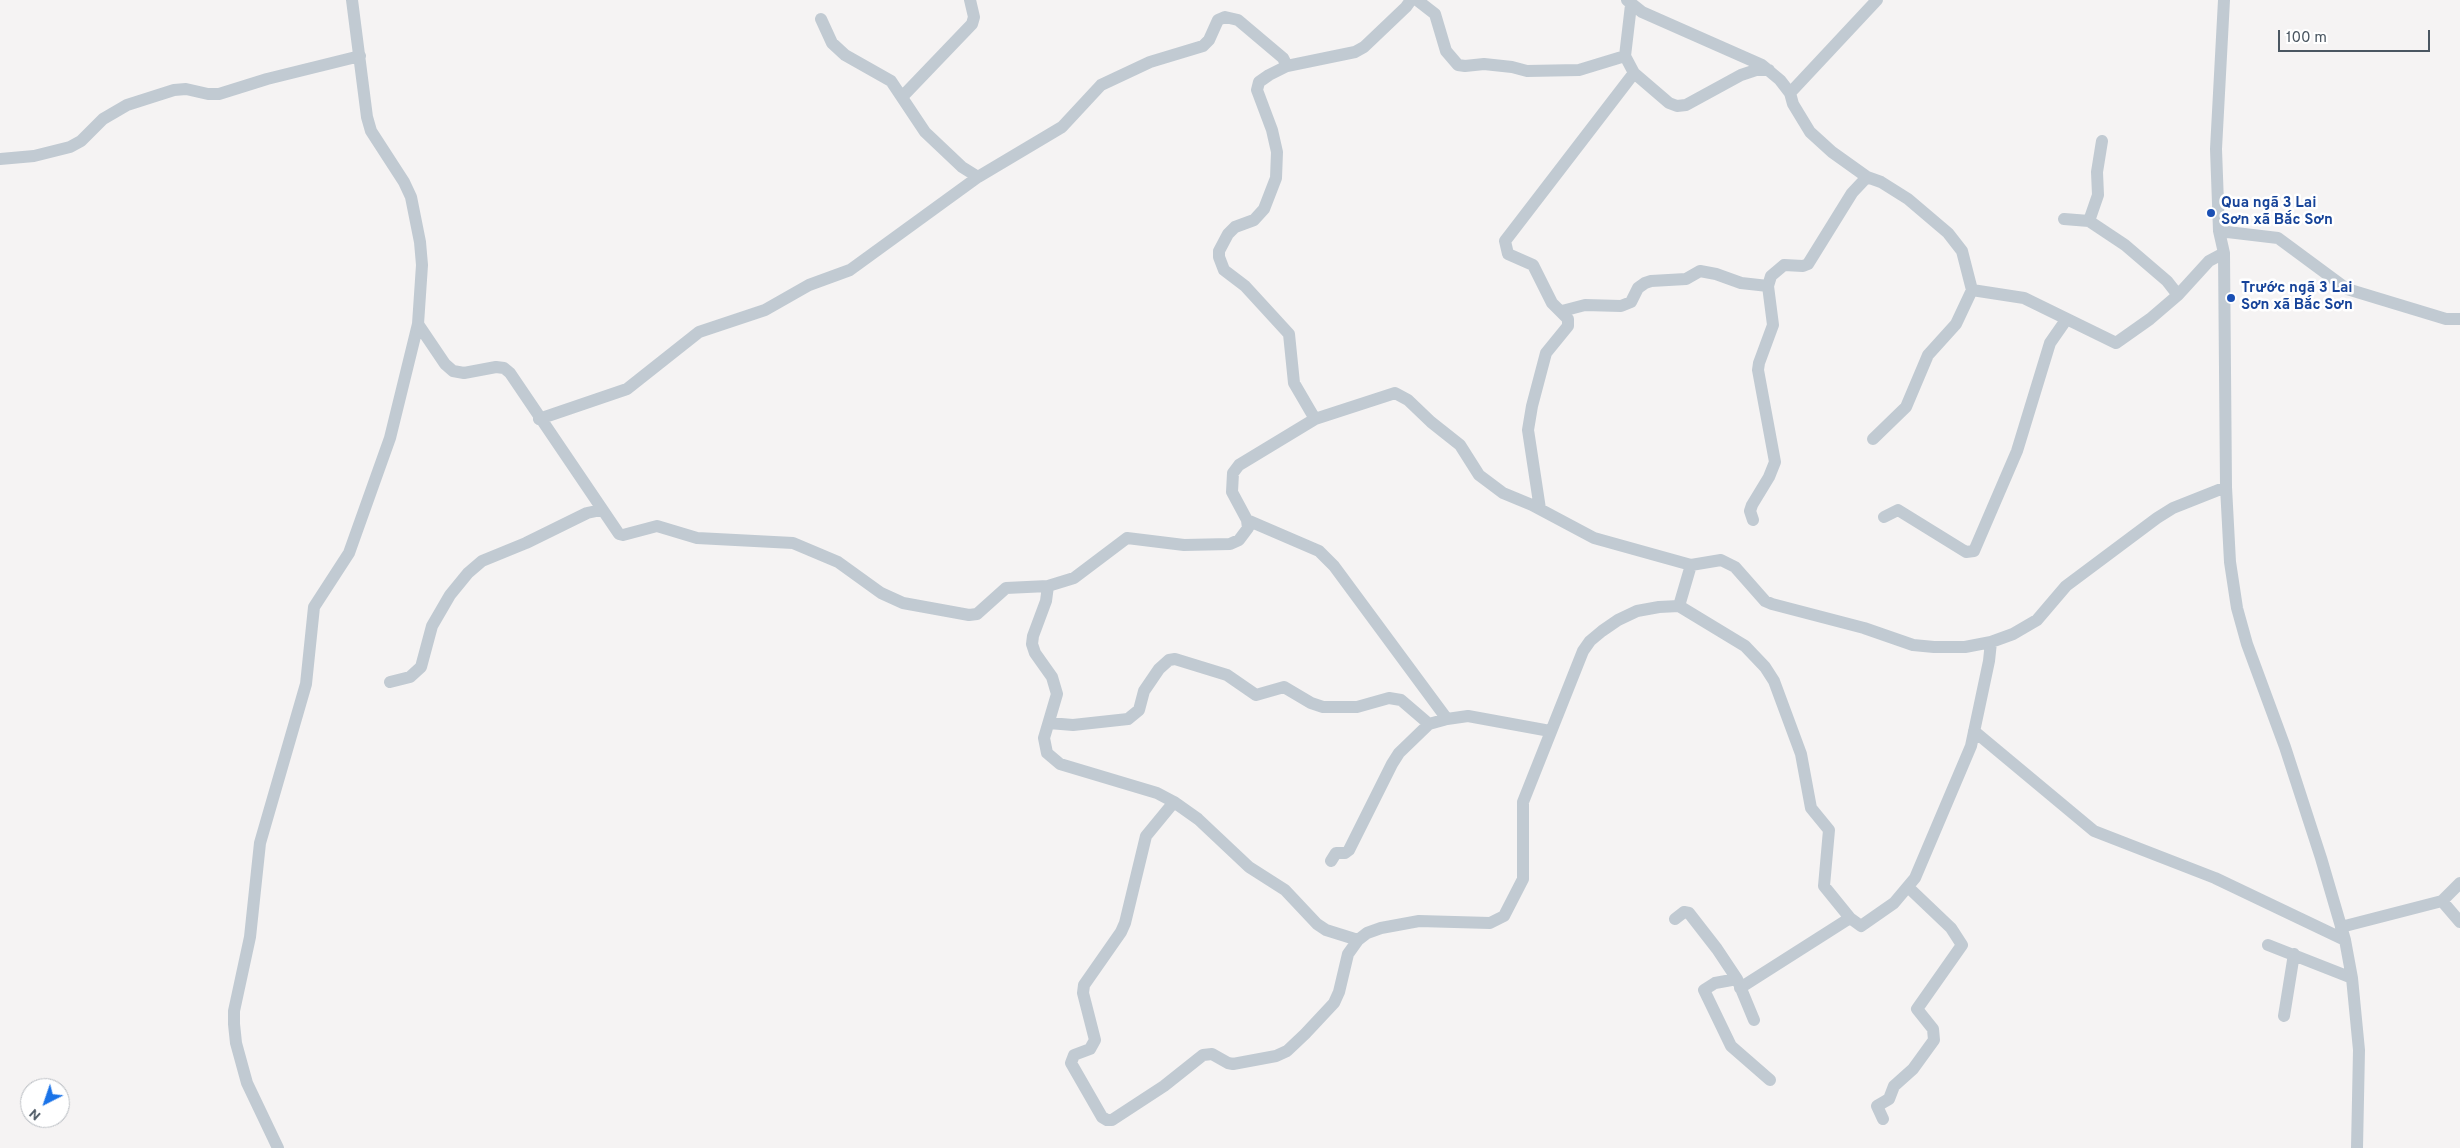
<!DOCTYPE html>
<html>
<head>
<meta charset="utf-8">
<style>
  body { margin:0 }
  #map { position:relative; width:2460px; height:1148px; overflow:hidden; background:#f5f3f3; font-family:Overpass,sans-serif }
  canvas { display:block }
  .north { position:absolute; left:20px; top:1078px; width:50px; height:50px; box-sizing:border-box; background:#fff; border:1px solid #b7bbc0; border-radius:50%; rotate:221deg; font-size:14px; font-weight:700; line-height:20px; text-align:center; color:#4a5661 }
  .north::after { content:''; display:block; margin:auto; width:18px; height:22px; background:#1a73e8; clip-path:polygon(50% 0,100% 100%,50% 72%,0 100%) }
  .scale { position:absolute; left:2278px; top:30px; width:152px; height:22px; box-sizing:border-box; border:2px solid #4a5661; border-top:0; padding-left:6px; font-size:15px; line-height:18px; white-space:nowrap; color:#4a5661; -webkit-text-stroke:4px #fff; paint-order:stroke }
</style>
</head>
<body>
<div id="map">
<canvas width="2460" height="1148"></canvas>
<div class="north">N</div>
<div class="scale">100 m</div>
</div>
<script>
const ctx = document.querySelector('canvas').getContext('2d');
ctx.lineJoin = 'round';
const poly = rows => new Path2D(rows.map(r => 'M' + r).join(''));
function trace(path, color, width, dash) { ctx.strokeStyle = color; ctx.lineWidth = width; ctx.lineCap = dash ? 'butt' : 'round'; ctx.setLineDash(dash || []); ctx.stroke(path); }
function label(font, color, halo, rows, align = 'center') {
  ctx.font = font + ' Overpass,sans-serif'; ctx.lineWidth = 5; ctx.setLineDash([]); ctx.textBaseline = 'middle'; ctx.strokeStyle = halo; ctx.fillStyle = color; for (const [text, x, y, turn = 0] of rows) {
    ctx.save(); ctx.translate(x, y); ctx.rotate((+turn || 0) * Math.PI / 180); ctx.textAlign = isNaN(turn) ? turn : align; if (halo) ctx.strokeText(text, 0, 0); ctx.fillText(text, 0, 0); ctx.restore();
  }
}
const minor = poly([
  [1417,0,1435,14,1446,51,1458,65,1465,66,1484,64,1512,67,1527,71,1579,70,1625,56],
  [1627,0,1642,12,1762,65,1780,80,1790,93,1793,104,1810,132,1832,152,1867,177],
  [2224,0,2216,149,2219,231,2224,253,2226,487,2230,562,2237,608,2247,644,2285,747,2321,858,2345,940,2352,978,2359,1050,2357,1148],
  [1631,5,1625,56,1634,73,1669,103,1677,106,1686,105,1741,75,1756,70,1769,70],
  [821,19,832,43,845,55,891,81,925,132,962,167,978,177],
  [1287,66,1269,75,1259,82,1257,90,1272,130,1277,152,1276,178,1264,209,1254,220,1235,227,1228,234,1219,251,1219,257,1224,270,1245,286,1289,334,1294,383,1315,419],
  [1790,93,1877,0],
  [902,97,972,24,974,17,970,0],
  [0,159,34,156,70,147,81,141,103,119,127,105,174,90,186,89,208,94,219,94,267,79,360,56],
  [2064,219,2089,221,2125,245,2167,281,2178,295],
  [2089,221,2098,195,2097,172,2102,141],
  [2219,231,2278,238,2347,289,2446,319,2460,319],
  [1562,311,1585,305,1621,306,1631,302,1638,288,1645,283,1651,281,1686,279,1700,271,1716,274,1741,283,1768,286],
  [418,324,445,364,453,371,464,373,496,367,504,368,510,373,619,534,623,535,657,526,697,538,793,543,838,562,881,593,903,603,969,615,977,614,1006,588,1048,586,1074,578,1127,538,1184,545,1230,544,1239,540,1248,528,1247,520,1232,492,1233,473,1239,465,1315,419,1395,393,1408,400,1431,422,1460,445,1479,475,1503,493,1532,505,1594,538,1691,565,1721,560,1735,567,1765,601,1772,604,1864,628,1913,645,1934,647,1965,647,1991,642],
  [539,419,627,389,699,332,765,310,809,285,850,270,978,177,1062,127,1101,85,1150,62,1203,46,1209,40,1218,20,1225,17,1238,20,1283,58,1287,66,1355,52,1364,47,1406,7,1411,0],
  [1873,439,1906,407,1928,355,1956,324,1972,290],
  [1540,509,1528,430,1532,406,1546,353,1568,326,1568,319,1552,303,1533,265,1508,254,1505,241,1634,73],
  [1884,517,1898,510,1966,552,1974,551,2017,451,2050,343,2066,320],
  [1247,520,1319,551,1334,566,1447,719],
  [1753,520,1750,511,1752,505,1769,477,1775,462,1758,370,1759,363,1773,325,1768,286,1771,276,1784,265,1803,266,1808,264,1852,193,1867,177,1881,182,1908,199,1948,233,1962,251,1972,290,2024,298,2116,343,2150,319,2178,295,2209,261,2224,253],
  [1048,586,1046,601,1033,636,1032,644,1035,653,1052,677,1057,694,1044,738,1047,753,1060,764,1157,793,1174,802,1198,819,1249,867,1285,890,1317,924,1326,930,1358,940],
  [1679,606,1691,565],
  [390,682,410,677,421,667,432,626,450,595,468,573,482,561,526,543,587,513,601,510],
  [1049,723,1073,725,1128,719,1139,710,1144,691,1159,669,1169,660,1175,659,1227,675,1256,695,1284,687,1311,703,1323,707,1357,707,1389,698,1401,700,1429,724,1447,719,1468,716,1550,731],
  [1974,731,2094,831,2215,878,2345,940],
  [1174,802,1146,836,1125,923,1121,932,1084,985,1083,993,1095,1040,1090,1049,1074,1055,1071,1063,1102,1117,1107,1120,1112,1120,1164,1086,1203,1055,1212,1054,1228,1063,1233,1064,1276,1056,1287,1051,1305,1034,1334,1003,1339,992,1348,954,1358,940,1367,933,1381,928,1419,921,1490,923,1504,916,1523,879,1523,802,1583,651,1590,641,1602,631,1618,620,1637,611,1659,607,1679,606,1745,646,1765,667,1774,681,1801,754,1811,808,1829,830,1824,886,1850,918,1861,926,1894,903,1915,878,1971,746,1989,661,1991,642,2013,634,2037,620,2066,586,2157,518,2173,508,2226,487],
  [1331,861,1336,853,1345,853,1349,850,1392,764,1399,753,1429,724],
  [2460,883,2442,901,2460,922],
  [1675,919,1684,912,1689,913,1717,949,1737,979,1754,1020],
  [2341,927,2442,901],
  [2268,945,2352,978],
  [1737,979,1715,983,1704,990,1731,1046,1770,1080],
  [1740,988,1850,918],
  [2284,1016,2294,954],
  [1883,1119,1877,1106,1889,1099,1894,1086,1913,1069,1934,1040,1933,1029,1917,1009,1962,945,1951,928,1909,888],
  [278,1148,247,1083,236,1043,234,1024,234,1011,250,937,260,843,306,684,314,607,349,553,390,438,418,324,422,265,420,242,411,197,404,182,371,131,367,117,352,0]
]);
const markers = [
  [2211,213,5,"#1a4fb4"],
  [2231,298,5,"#1a4fb4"]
];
const transitNames = [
  ["Qua ngã 3 Lai",2221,204],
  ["Sơn xã Bắc Sơn",2221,221],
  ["Trước ngã 3 Lai",2241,289],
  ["Sơn xã Bắc Sơn",2241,306]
];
trace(minor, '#c1cad2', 12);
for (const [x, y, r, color] of markers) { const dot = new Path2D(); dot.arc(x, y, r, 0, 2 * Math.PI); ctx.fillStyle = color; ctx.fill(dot); trace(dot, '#fff', 2); }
label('bold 15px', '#164399', '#fff', transitNames, 'left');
</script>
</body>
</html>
